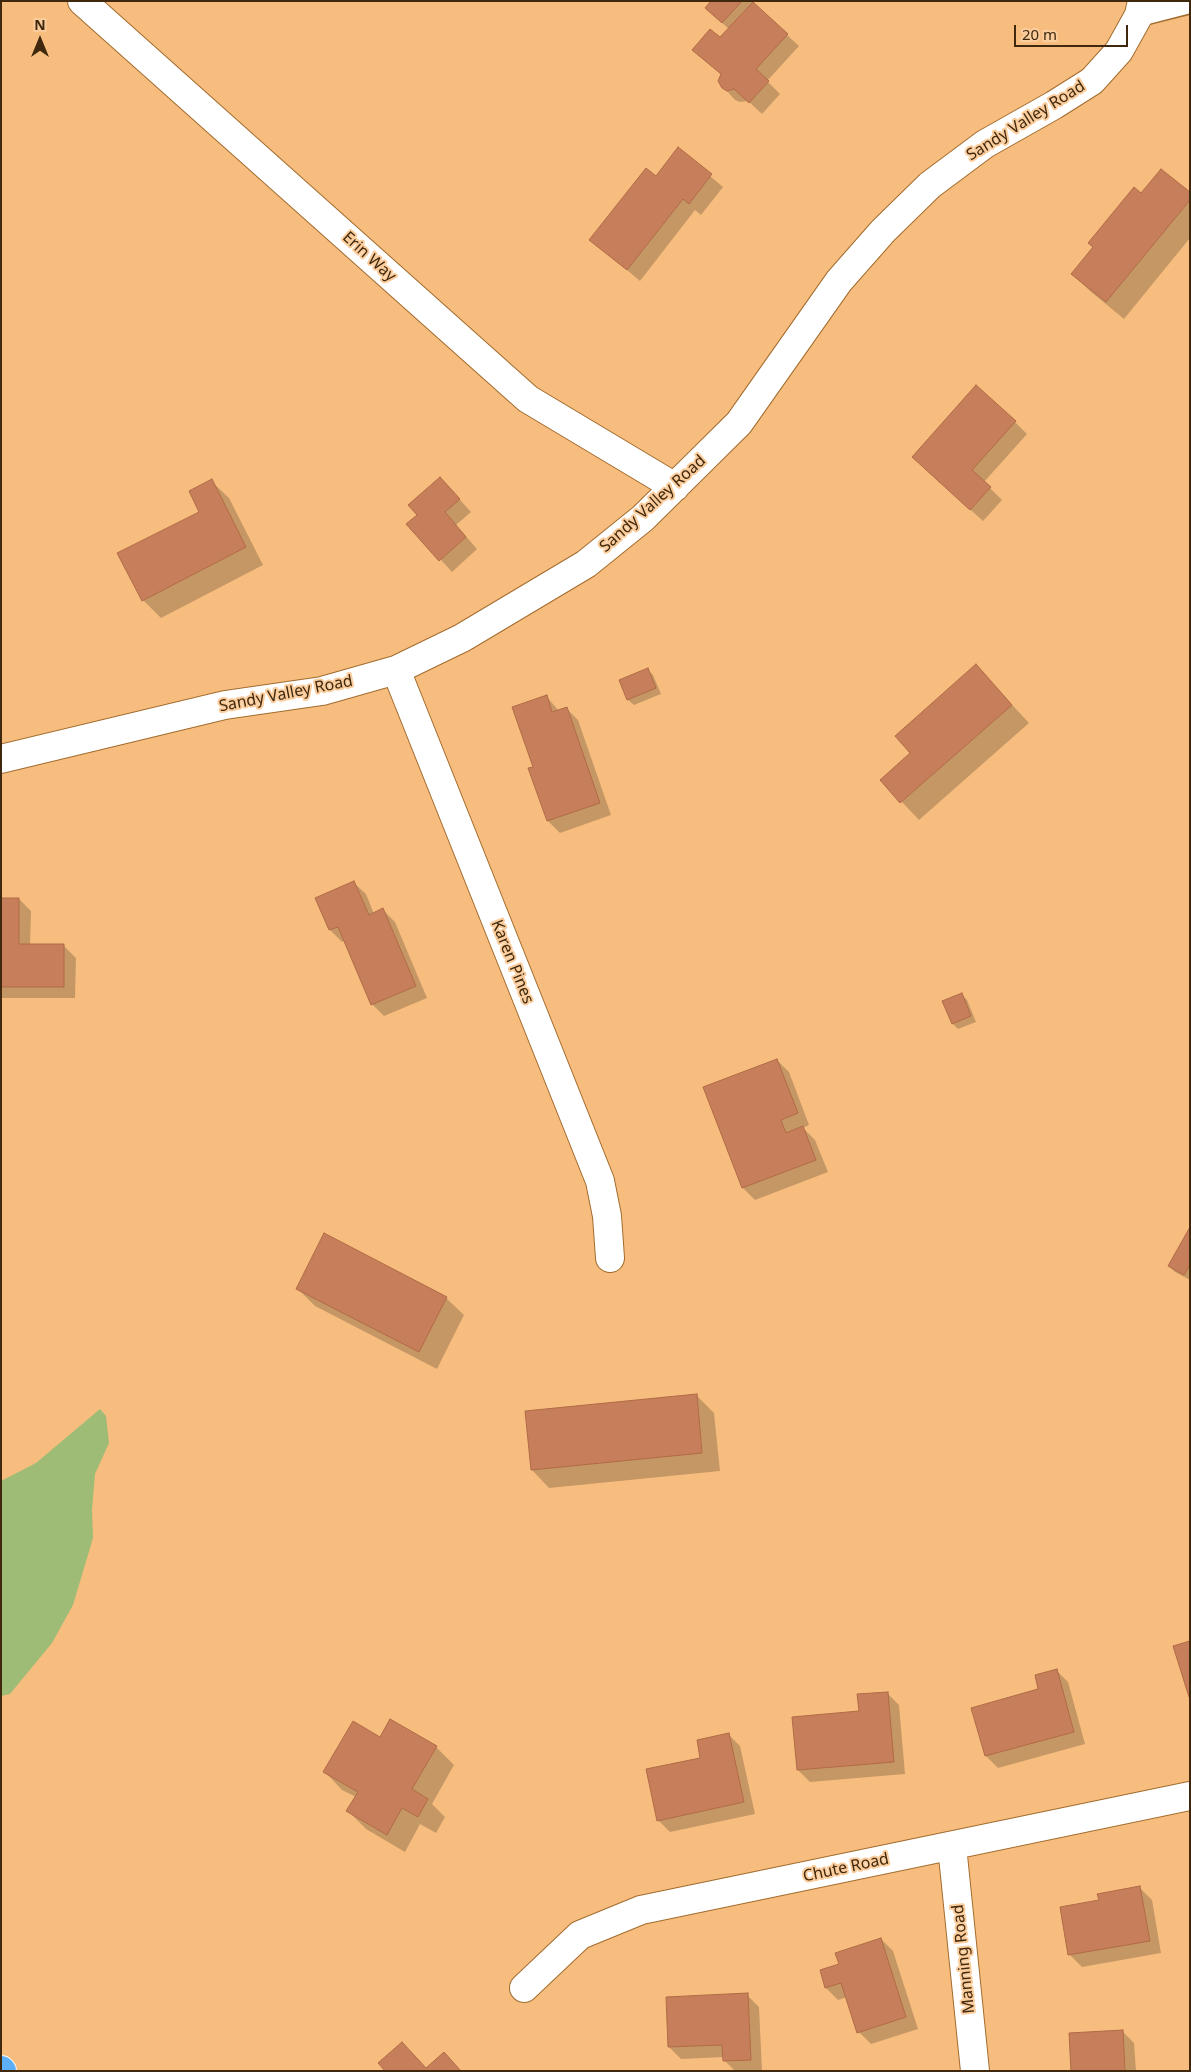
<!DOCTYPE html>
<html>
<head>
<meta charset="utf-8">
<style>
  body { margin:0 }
  #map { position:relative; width:1191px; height:2072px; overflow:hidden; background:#f7bd7f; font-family:"Noto Sans",sans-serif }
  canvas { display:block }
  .frame { position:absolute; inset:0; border:2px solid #3f280e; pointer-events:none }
  .north { position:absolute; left:15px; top:15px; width:50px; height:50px; -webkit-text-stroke:4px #fccd9c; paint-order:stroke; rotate:0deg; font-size:14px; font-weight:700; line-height:20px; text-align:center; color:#3f280e }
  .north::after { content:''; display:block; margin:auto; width:18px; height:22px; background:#3f280e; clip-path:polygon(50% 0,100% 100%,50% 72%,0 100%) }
  .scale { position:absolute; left:1014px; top:25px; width:114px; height:22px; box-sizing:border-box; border:2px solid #3f280e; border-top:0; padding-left:6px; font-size:15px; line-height:18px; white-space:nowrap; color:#3f280e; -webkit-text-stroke:4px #fccd9c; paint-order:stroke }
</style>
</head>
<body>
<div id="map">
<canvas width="1191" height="2072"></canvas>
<div class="frame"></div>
<div class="north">N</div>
<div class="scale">20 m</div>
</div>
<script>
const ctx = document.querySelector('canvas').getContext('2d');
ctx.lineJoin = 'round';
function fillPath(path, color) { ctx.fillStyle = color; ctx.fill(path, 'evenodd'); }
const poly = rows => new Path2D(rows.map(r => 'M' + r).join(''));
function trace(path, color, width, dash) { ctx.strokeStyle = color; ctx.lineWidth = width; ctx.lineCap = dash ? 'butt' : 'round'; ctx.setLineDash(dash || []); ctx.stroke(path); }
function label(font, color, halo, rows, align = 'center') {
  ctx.font = font + ' "Noto Sans",sans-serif'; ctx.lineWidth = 4; ctx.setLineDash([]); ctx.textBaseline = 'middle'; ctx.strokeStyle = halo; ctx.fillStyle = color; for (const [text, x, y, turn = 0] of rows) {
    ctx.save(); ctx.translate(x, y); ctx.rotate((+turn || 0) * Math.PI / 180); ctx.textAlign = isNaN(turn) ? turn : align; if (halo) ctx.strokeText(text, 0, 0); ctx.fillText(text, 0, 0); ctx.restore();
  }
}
const green = poly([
  [100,1409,106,1416,109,1443,95,1474,92,1510,93,1538,73,1605,52,1643,10,1694,1,1696,1,1481,36,1463]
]);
const shadow = poly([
  [713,1,753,1,752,3,799,46,767,81,780,94,762,114,748,101,740,102,735,100,723,87,722,75,694,50,720,39,729,29,712,14],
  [678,149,723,187,701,215,695,210,640,281,591,240,656,177],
  [1141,194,1190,194,1190,238,1124,319,1090,291,1072,274],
  [1015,422,1027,434,984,482,1002,500,983,521,925,469],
  [211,481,229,498,263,565,161,618,143,600,201,512],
  [452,491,471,512,456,525,477,549,452,572,408,524],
  [976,666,1029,723,919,820,881,780,912,753],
  [648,670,653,675,661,694,634,705,628,700,621,681],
  [546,696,559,711,566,708,578,720,611,815,560,833,548,821,535,768],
  [354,883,366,894,374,914,383,910,395,922,427,998,384,1016,372,1004,345,940,342,942,330,930,317,899],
  [1,899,19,899,31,911,30,946,64,946,76,958,75,998,1,998],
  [961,994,967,1000,976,1022,958,1029,953,1024],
  [777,1060,789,1072,809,1125,803,1128,815,1140,828,1172,755,1200,743,1188,705,1088],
  [1190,1229,1190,1280,1175,1272,1169,1266],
  [297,1288,446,1298,464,1315,437,1369,315,1306],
  [696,1395,714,1413,720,1471,549,1488,532,1470,526,1412],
  [1056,1670,1068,1682,1085,1744,998,1768,986,1756,973,1708,1040,1689],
  [887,1693,899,1705,905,1774,810,1782,798,1770,860,1712],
  [728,1734,740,1746,755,1814,670,1832,658,1820],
  [381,1738,436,1747,454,1765,432,1804,445,1817,436,1833,420,1824,405,1852,366,1829,348,1811,356,1797,342,1790,325,1772],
  [1140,1888,1152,1900,1161,1953,1082,1967,1070,1955,1062,1908,1100,1901],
  [881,1939,893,1951,918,2029,871,2044,859,2032,847,1997,838,2000,826,1988,821,1971,840,1965],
  [747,1995,759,2007,762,2071,735,2071,724,2060,724,2057,681,2059,669,2047],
  [1122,2031,1134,2043,1136,2071,1072,2071]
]);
const building = poly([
  [711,1,742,1,722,23,705,8,711,1],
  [753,2,788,34,756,69,769,81,749,103,734,89,727,91,722,88,718,81,721,74,692,50,710,29,720,37,753,2],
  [678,147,712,174,689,204,683,199,627,270,589,240,646,168,656,176,678,147],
  [1161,169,1190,192,1190,200,1106,302,1071,274,1093,247,1088,243,1134,187,1141,193,1161,169],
  [976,385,1016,421,972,470,991,487,970,510,912,457,976,385],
  [440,477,460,499,445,512,466,537,439,561,406,524,417,515,408,505,440,477],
  [212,479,246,547,142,601,117,553,199,512,189,491,212,479],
  [976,664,1012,705,900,803,880,780,910,753,895,736,976,664],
  [648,668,656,688,627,700,619,680,648,668],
  [547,695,552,712,567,707,600,803,547,821,528,768,533,767,512,707,547,695],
  [354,881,369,915,383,908,416,986,371,1005,338,927,329,930,315,898,354,881],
  [1,898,19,898,19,944,64,944,64,987,1,987,1,898],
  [962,993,971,1016,952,1024,942,1001,962,993],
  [777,1059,798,1113,781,1120,786,1133,803,1126,816,1160,742,1188,703,1087,777,1059],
  [1190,1227,1190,1265,1184,1275,1168,1266,1190,1227],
  [324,1233,447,1297,419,1352,296,1289,324,1233],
  [697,1394,702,1453,531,1470,525,1411,697,1394],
  [1190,1641,1190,1696,1189,1697,1173,1646,1190,1641],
  [1057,1669,1074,1732,985,1756,971,1708,1038,1689,1035,1675,1057,1669],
  [888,1692,894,1762,797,1770,792,1717,859,1711,857,1694,888,1692],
  [390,1719,437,1746,412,1789,428,1799,418,1817,402,1808,387,1835,346,1811,358,1792,323,1772,353,1721,380,1737,390,1719],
  [729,1733,744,1802,657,1821,646,1769,700,1758,697,1740,729,1733],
  [1140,1886,1150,1941,1068,1955,1060,1907,1099,1900,1097,1894,1140,1886],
  [881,1938,906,2017,857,2033,841,1983,825,1988,820,1970,839,1964,835,1953,881,1938],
  [748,1993,751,2060,723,2061,722,2045,668,2047,666,1997,748,1993],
  [1123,2030,1125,2071,1071,2071,1069,2033,1123,2030],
  [402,2042,426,2068,444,2052,461,2071,385,2071,378,2063,402,2042]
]);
const lane = poly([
  [1139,15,1190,2]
]);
const street = poly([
  [82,1,528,399,675,487],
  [396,670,600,1181,607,1216,610,1258],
  [1,759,225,705,322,691,396,670,462,638,586,564,643,518,739,423,839,281,883,231,930,185,985,144,1054,105,1092,81,1119,51,1139,15,1142,1],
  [952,1846,975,2071],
  [524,1988,580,1935,641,1910,1190,1796]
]);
const highway = poly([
  [1,2070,2,2071]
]);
const streetNames = [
  ["Sandy Valley Road",1026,121,-32],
  ["Erin Way",369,257,42],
  ["Sandy Valley Road",653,504,-42],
  ["Sandy Valley Road",286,694,-11],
  ["Karen Pines",512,962,68],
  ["Chute Road",846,1868,-12],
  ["Manning Road",964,1959,-96]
];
fillPath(green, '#9ebc75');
fillPath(shadow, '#0003');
fillPath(building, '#c77f5b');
trace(building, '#b06a46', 1);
trace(lane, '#a26c2e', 25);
trace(street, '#a26c2e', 30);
trace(highway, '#fff', 30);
trace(lane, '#fff', 22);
trace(street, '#fff', 28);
trace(highway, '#5caff6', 28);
label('16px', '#3f280e', '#fccd9c', streetNames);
</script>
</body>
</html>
